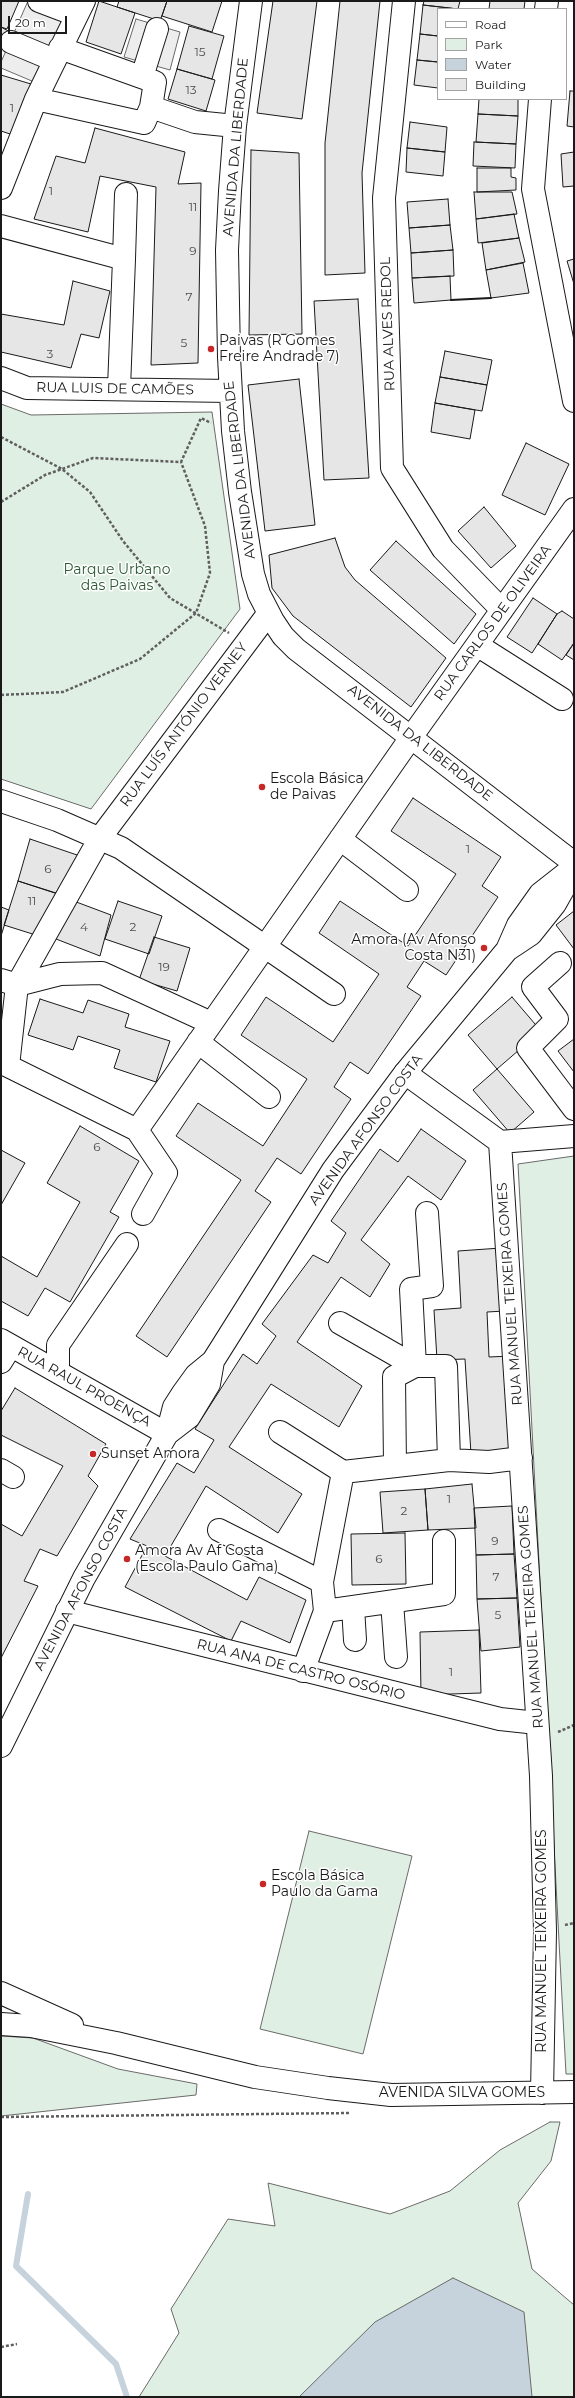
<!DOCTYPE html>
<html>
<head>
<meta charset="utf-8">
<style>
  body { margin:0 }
  #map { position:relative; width:575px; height:2398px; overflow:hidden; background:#fff; font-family:Montserrat,sans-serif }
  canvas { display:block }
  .frame { position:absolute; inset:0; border:2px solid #1a1a1a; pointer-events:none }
  .legend { position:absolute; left:437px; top:8px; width:130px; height:92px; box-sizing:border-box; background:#fff; border:1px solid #a3a3a3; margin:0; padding:5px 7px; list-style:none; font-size:12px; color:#1a1a1a }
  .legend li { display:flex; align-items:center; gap:8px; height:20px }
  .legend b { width:20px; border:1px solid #a3a3a3 }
  .scale { position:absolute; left:8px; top:16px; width:59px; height:18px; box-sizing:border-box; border:2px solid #1a1a1a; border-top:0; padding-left:5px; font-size:12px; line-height:14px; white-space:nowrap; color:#1a1a1a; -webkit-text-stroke:3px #fff; paint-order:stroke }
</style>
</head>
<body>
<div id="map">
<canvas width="575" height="2398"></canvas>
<div class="frame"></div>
<ul class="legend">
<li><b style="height:5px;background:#fff"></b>Road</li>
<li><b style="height:11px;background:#e0efe3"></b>Park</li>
<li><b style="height:11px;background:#c6d2dc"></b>Water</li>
<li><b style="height:11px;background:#e6e6e6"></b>Building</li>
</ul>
<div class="scale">20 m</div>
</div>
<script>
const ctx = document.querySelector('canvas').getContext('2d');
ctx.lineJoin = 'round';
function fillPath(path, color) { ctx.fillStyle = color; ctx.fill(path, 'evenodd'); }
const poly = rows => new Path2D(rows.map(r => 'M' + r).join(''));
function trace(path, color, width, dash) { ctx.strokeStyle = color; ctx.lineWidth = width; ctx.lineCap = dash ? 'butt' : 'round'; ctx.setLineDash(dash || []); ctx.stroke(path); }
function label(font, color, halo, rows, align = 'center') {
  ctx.font = font + ' Montserrat,sans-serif'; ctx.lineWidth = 3; ctx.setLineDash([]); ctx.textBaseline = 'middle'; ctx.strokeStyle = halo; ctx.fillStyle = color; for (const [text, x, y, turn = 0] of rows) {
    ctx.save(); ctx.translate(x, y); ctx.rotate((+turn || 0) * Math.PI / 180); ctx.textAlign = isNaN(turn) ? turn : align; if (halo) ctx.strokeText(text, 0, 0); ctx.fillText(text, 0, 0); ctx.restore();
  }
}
const green = poly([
  [1,404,31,415,212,412,240,609,91,809,1,779,1,404],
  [574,1156,574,2074,566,2074,518,1164,574,1156],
  [309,1831,412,1856,363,2054,260,2029,309,1831],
  [1,2036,33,2038,118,2069,197,2084,196,2095,1,2116,1,2036],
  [550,2122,560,2122,551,2161,518,2203,532,2269,574,2305,574,2397,139,2397,179,2333,171,2309,228,2219,275,2226,268,2183,390,2214,450,2191,500,2150,550,2122]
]);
const parking = poly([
  [28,1,75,1,39,84,1,68,1,62,28,1],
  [136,19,180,32,170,70,124,57,136,19]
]);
const water = poly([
  [453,2278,524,2312,532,2397,299,2397,375,2322,453,2278]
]);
const stream = poly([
  [28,2194,16,2266,116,2364,127,2397]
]);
const building = poly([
  [1,1,19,1,7,29,1,27,1,1],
  [99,1,135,13,121,54,86,42,99,1],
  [119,1,167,1,160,21,117,7,119,1],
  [167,1,222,1,212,32,162,16,167,1],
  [273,1,317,1,302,119,257,113,273,1],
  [340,1,380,1,362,173,365,273,325,275,325,143,340,1],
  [424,1,460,1,458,9,423,5,424,1],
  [490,1,525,1,524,9,489,9,490,1],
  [423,5,458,9,461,9,438,9,438,36,420,34,423,5],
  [189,26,224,36,212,79,177,69,189,26],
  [1,27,10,32,1,51,1,27],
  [420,34,438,36,438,62,417,60,420,34],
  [417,60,438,62,438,88,414,85,417,60],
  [177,69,215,80,206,111,168,99,177,69],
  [1,75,31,84,13,135,1,131,1,75],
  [570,91,574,91,574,127,567,126,570,91],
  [479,99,518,99,518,116,478,114,479,99],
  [478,114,518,116,516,144,476,142,478,114],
  [410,122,447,127,445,152,407,148,410,122],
  [95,128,185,152,178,184,201,183,198,363,151,365,156,187,100,176,88,232,34,219,56,156,85,163,95,128],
  [474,142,516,144,515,168,473,166,474,142],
  [407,148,445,152,443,176,406,172,407,148],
  [251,150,299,153,302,334,249,335,251,150],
  [574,152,574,186,563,187,561,154,574,152],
  [477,168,511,168,511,177,516,178,516,190,477,192,477,168],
  [474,192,512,192,517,214,476,219,474,192],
  [448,199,450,225,409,228,407,202,448,199],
  [514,214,519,238,478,243,476,219,514,214],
  [450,225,453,250,411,253,409,228,450,225],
  [519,238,525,262,486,270,482,243,519,238],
  [453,250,454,276,412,278,411,253,453,250],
  [574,259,574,284,567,261,574,259],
  [523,263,529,293,491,298,486,270,523,263],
  [450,276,451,300,414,303,412,278,450,276],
  [73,281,110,291,99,338,81,334,71,368,1,352,1,314,64,325,73,281],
  [358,299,369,478,324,480,314,301,358,299],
  [445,351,492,360,487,385,440,377,445,351],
  [440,377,487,385,482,411,435,403,440,377],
  [299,379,315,525,265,531,248,385,299,379],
  [435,403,475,410,470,439,431,432,435,403],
  [526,443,569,464,545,515,502,495,526,443],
  [484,507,516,546,491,568,458,531,484,507],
  [335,538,345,567,355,580,446,658,411,707,293,616,272,588,269,555,335,538],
  [396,541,476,614,454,644,370,570,396,541],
  [533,598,557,614,532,653,507,637,533,598],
  [562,611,574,619,574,643,562,660,538,644,557,614,562,611],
  [574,643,574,660,566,655,574,643],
  [413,798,501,857,482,886,498,897,446,975,424,961,407,987,421,996,368,1074,350,1062,334,1087,351,1099,301,1174,277,1158,255,1191,271,1202,167,1357,136,1336,241,1180,176,1136,198,1103,263,1146,307,1079,241,1035,266,997,333,1042,379,974,319,933,340,901,408,946,456,874,391,831,413,798],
  [30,839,80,856,64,896,18,881,30,839],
  [18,881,56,893,42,937,4,925,18,881],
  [71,900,111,915,100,956,56,939,71,900],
  [118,901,162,916,149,954,105,939,118,901],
  [1,907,9,910,1,936,1,907],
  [574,911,574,949,556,925,574,911],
  [154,937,190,948,177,991,139,980,154,937],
  [512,997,541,1031,497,1069,468,1035,512,997],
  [40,999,83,1013,88,1000,129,1014,125,1027,170,1041,156,1082,114,1068,120,1050,78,1036,73,1050,28,1035,40,999],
  [574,1039,574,1072,558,1051,574,1039],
  [497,1069,534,1112,510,1133,473,1090,497,1069],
  [80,1126,139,1161,110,1212,119,1217,70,1302,45,1288,28,1316,1,1301,1,1256,37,1277,80,1202,47,1183,80,1126],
  [421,1129,466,1161,441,1200,408,1176,361,1240,390,1264,370,1297,341,1277,297,1342,362,1386,339,1427,271,1384,229,1447,302,1494,278,1533,206,1486,165,1556,247,1600,259,1577,306,1600,290,1643,241,1621,231,1641,125,1587,147,1546,130,1539,177,1463,194,1473,214,1440,195,1429,243,1354,257,1364,276,1336,262,1324,313,1255,328,1263,346,1233,331,1221,380,1149,398,1162,421,1129],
  [1,1150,25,1163,1,1205,1,1150],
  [501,1248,505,1311,487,1312,489,1357,511,1356,516,1451,471,1454,465,1359,437,1360,434,1310,461,1308,458,1251,501,1248],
  [15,1388,106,1444,88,1476,98,1486,57,1556,40,1549,24,1581,38,1586,1,1658,1,1524,22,1536,63,1466,1,1435,1,1411,15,1388],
  [472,1484,476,1528,428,1530,425,1489,472,1484],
  [425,1489,428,1530,383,1533,380,1492,425,1489],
  [512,1506,514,1554,476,1555,474,1508,512,1506],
  [405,1533,406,1584,352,1585,351,1534,405,1533],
  [514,1554,517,1598,477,1599,476,1555,514,1554],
  [517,1598,520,1647,481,1651,477,1599,517,1598],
  [479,1630,481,1693,421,1695,420,1632,479,1630]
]);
const path = poly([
  [1,437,62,469,90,492,123,541,170,598,229,633],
  [1,502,45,475,93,458,181,462,201,418,211,423],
  [1,695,63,692,140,659,196,613,210,573,205,526,181,462],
  [558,1732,574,1725],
  [565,1925,574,1923],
  [1,2117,350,2113],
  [1,2347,17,2344]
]);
const minor = poly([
  [39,1,76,15],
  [251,1,235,126,230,191,227,250,229,357,233,431,240,492,253,574,259,594,273,621,283,636,296,649,574,863],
  [404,1,384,198,392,468,443,549,502,610],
  [546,9,547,1],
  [11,42,54,60],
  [142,77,157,29],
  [36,99,144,123,151,107,155,82,60,48],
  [540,99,533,189,574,401],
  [151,107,195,122,235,126],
  [1,188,36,99,84,1],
  [1,226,124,259,119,388],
  [124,259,126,194],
  [1,378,27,388,230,391],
  [477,645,562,699],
  [1,801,57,820,121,848,334,994],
  [340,839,407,890],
  [560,963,533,987,557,1019,528,1048,574,1109],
  [1,980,17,985,8,1066,137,1130],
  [17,985,100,838,268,614],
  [17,985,60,974,102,973,211,1023],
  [198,1042,269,1097],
  [405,1073,500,1142,574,1136],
  [500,1142,541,1776,545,1931,542,2093],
  [143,1214,166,1173,137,1130,412,736,574,509],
  [340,1323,415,1366,394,1377,395,1466],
  [1,1340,167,1434],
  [1,1362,11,1346],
  [58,1372,58,1345,127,1244],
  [280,1432,343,1472],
  [449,1460,489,1462,521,1458],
  [1,1470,13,1477],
  [219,1530,322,1582],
  [392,1602,396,1657],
  [353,1607,355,1640],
  [67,1611,500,1719,537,1723],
  [325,1611,444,1594,444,1541],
  [303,1671,325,1611,322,1582,343,1472,449,1460,446,1366,415,1366,411,1289,432,1286,427,1213],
  [1,1993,72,2025],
  [1,2024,31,2026,116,2043,255,2077,328,2088,391,2095,574,2092]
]);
const major = poly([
  [507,950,518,925,540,894,568,872],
  [167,1434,189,1417,209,1384,213,1361],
  [1,1746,84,1578,167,1434,174,1407,183,1393,196,1375,213,1361,333,1170,405,1073,507,950,531,934,555,904,574,870]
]);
const wall = poly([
  [451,300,491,298]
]);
const markers = [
  [211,349,4,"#c62828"],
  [262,787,4,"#c62828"],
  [484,948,4,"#c62828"],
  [93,1454,4,"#c62828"],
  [127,1559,4,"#c62828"],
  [263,1884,4,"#c62828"]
];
const numberNames = [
  ["15",200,52],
  ["13",191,90],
  ["1",12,108],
  ["1",51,191],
  ["11",193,207],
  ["9",193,251],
  ["7",189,297],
  ["5",184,343],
  ["3",50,354],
  ["1",468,849],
  ["6",48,869],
  ["11",32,901],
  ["4",84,927],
  ["2",133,927],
  ["19",164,967],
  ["6",97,1147],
  ["1",449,1499],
  ["2",404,1511],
  ["9",495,1541],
  ["6",379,1559],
  ["7",496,1577],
  ["5",498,1615],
  ["1",451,1672]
];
const streetNames = [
  ["AVENIDA DA LIBERDADE",236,147,-85],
  ["RUA ALVES REDOL",388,324,-92],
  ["RUA LUIS DE CAMÕES",115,389,1],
  ["AVENIDA DA LIBERDADE",240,470,-97],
  ["RUA CARLOS DE OLIVEIRA",493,623,-54],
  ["RUA LUÍS ANTÓNIO VERNEY",184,725,-53],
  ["AVENIDA DA LIBERDADE",420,743,38],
  ["AVENIDA AFONSO COSTA",366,1130,-54],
  ["RUA MANUEL TEIXEIRA GOMES",510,1294,-94],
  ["RUA RAUL PROENÇA",84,1387,29],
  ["AVENIDA AFONSO COSTA",81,1589,-62],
  ["RUA MANUEL TEIXEIRA GOMES",531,1617,-94],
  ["RUA ANA DE CASTRO OSÓRIO",301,1670,14],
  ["RUA MANUEL TEIXEIRA GOMES",542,1941,-90],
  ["AVENIDA SILVA GOMES",462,2093]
];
const poiNames = [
  ["Paivas (R Gomes",219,341],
  ["Freire Andrade 7)",219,357],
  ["Escola Básica",270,779],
  ["de Paivas",270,795],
  ["Amora (Av Afonso",476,940,"right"],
  ["Costa N31)",476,956,"right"],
  ["Sunset Amora",101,1454],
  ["Amora Av Af Costa",135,1551],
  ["(Escola Paulo Gama)",135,1567],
  ["Escola Básica",271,1876],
  ["Paulo da Gama",271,1892]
];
const parkNames = [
  ["Parque Urbano",117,570],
  ["das Paivas",117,586]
];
fillPath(green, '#e0efe3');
trace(green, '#6a6a6a', 1);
fillPath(parking, '#ededed');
trace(parking, '#6a6a6a', 1);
fillPath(water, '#c6d2dc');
trace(water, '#6a6a6a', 1);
trace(stream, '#c6d2dc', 6);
fillPath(building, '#e6e6e6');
trace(building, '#1a1a1a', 1);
trace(minor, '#1a1a1a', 24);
trace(major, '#1a1a1a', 24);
trace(path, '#5f5f5f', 2.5, [3, 2]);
trace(minor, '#fff', 22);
trace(major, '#fff', 22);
trace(wall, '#1a1a1a', 2);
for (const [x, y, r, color] of markers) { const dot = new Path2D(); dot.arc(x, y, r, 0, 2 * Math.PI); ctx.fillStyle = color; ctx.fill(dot); trace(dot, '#fff', 1.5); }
label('12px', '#4d4d4d', null, numberNames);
label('14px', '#1a1a1a', '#fff', streetNames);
label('14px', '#1a1a1a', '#fff', poiNames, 'left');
label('14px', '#2b5a34', '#fff', parkNames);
</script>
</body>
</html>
